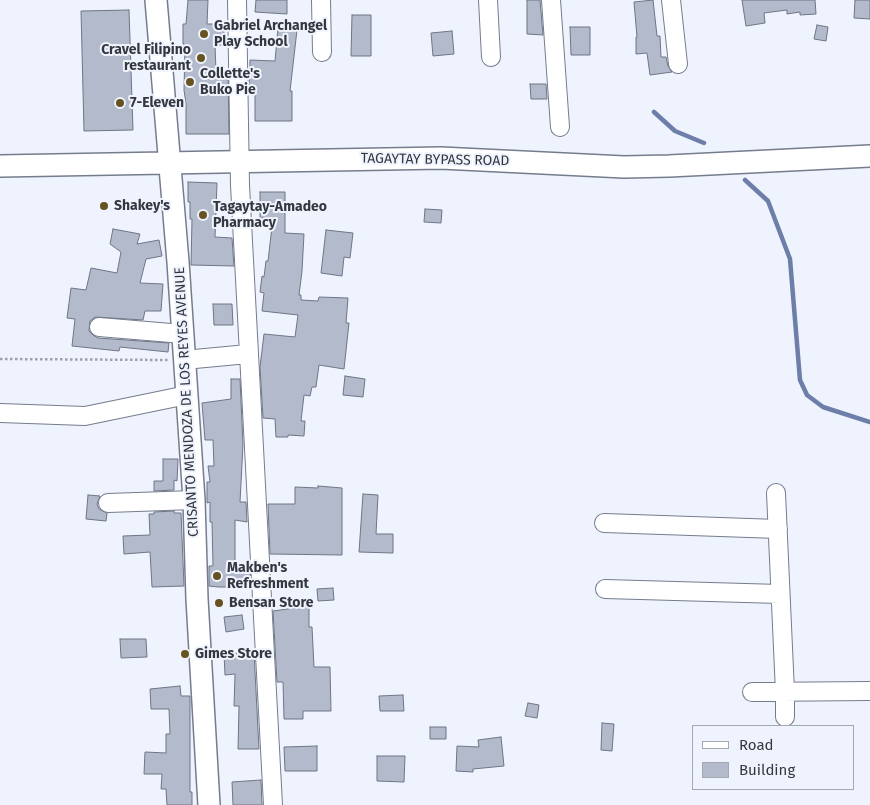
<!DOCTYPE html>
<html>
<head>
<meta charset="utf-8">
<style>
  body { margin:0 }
  #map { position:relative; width:870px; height:805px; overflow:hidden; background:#eef3fe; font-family:"Fira Sans",sans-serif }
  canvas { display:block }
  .legend { position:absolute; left:692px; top:725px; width:162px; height:65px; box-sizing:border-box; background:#eef3fe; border:1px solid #a4a8b1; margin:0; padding:6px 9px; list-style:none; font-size:15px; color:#34373e }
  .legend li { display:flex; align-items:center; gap:10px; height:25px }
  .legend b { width:25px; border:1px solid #a4a8b1 }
</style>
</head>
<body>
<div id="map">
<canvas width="870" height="805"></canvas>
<ul class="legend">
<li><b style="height:6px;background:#fff"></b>Road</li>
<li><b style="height:14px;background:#b2bacc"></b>Building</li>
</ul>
</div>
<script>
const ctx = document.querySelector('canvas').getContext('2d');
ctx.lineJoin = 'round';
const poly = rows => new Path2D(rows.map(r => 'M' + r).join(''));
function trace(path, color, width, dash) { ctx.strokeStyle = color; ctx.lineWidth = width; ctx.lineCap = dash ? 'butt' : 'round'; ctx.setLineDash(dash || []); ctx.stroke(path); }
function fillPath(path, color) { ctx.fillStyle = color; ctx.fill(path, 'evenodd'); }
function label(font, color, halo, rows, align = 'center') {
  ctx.font = font + ' "Fira Sans",sans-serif'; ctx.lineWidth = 4; ctx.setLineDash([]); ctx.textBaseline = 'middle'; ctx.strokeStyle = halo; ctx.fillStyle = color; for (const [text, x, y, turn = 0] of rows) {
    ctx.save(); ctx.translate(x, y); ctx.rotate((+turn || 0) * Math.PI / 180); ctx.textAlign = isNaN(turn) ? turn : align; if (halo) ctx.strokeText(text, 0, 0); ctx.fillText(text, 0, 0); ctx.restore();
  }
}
const stream = poly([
  [654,112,675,131,704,143],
  [745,180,768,201,790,259,800,380,807,395,823,407,870,422]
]);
const building = poly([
  [188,0,208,0,207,24,224,24,224,45,215,45,216,72,228,72,229,134,186,134,186,104,184,90,185,45,183,44,183,24,186,24,188,0],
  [256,0,287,0,287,14,255,12,256,0],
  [527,0,540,0,543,35,527,34,527,0],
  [653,0,657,36,660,36,661,57,666,57,668,66,672,72,650,75,647,53,636,54,636,37,637,37,634,2,653,0],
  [742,0,815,0,816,14,800,15,800,12,787,14,787,10,764,13,765,23,746,26,742,0],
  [855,0,870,0,870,19,854,18,855,0],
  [129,10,133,130,84,131,81,11,129,10],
  [352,15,371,15,371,56,351,56,352,15],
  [817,25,828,27,826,41,814,39,817,25],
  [570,27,590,27,590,55,571,55,570,27],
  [278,28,297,30,290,91,292,91,292,121,255,121,255,90,249,90,250,60,275,61,278,28],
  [452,31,454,54,433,56,431,33,452,31],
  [530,84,546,84,547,99,531,99,530,84],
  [188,182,217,183,215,237,232,238,234,266,191,265,192,219,190,219,190,202,188,202,188,182],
  [260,192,285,192,285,233,304,234,302,271,299,295,301,295,301,300,318,301,319,297,348,298,346,323,349,323,344,369,319,365,316,387,312,387,310,396,304,395,301,421,305,421,304,436,288,435,288,437,276,437,275,419,263,418,260,367,264,334,295,337,298,315,262,311,264,293,260,292,262,276,264,277,266,261,268,261,273,218,260,218,260,192],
  [425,209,442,210,441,223,424,222,425,209],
  [113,229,140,234,137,244,159,240,162,256,146,259,140,283,163,284,161,311,145,311,143,320,95,317,90,321,89,331,93,335,98,338,169,343,168,352,120,347,119,351,72,346,75,319,67,318,71,288,86,290,91,268,117,273,121,252,110,244,113,229],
  [326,230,353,233,350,258,344,257,342,276,321,273,326,230],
  [213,304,232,304,233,325,214,325,213,304],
  [345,376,365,379,363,397,343,395,345,376],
  [231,379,240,379,243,444,240,502,246,502,247,522,235,520,235,570,250,570,251,587,218,587,209,586,209,566,213,566,212,522,210,522,210,502,207,503,207,482,210,482,208,466,214,466,213,440,205,440,202,403,231,399,231,379],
  [163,459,178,459,177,481,174,480,174,490,154,491,154,481,163,481,163,459],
  [318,486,342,488,342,555,270,554,268,504,295,504,295,487,318,488,318,486],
  [363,494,378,495,376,534,393,534,393,553,359,552,363,494],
  [88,495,100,496,97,504,99,509,107,513,106,521,86,519,88,495],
  [174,511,174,513,181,513,184,586,152,587,150,552,124,554,123,536,150,535,149,514,154,514,154,512,174,511],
  [333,588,334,600,318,601,317,589,333,588],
  [309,606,309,627,312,627,314,667,330,667,331,711,303,711,303,719,284,719,283,682,277,682,273,611,309,606],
  [242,615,244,629,226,632,224,617,242,615],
  [120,639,146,639,147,657,121,658,120,639],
  [254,652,259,749,238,749,239,706,234,706,235,674,225,675,224,654,254,652],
  [180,686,181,696,190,696,190,792,192,792,192,805,167,805,166,789,161,789,162,774,144,774,145,752,166,753,166,734,170,734,169,709,151,709,150,689,180,686],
  [403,695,404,711,380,711,379,696,403,695],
  [528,703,539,705,537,718,525,716,528,703],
  [602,723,614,724,612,751,601,750,602,723],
  [430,727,446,727,446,739,430,739,430,727],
  [501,737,504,766,473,769,473,772,456,771,457,746,479,747,478,740,501,737],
  [317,746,317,771,285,771,284,747,317,746],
  [377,756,405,756,404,782,377,781,377,756],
  [261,780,262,805,233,805,232,782,261,780]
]);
const path = poly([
  [0,359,168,360]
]);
const minor = poly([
  [237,0,240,185,273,805],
  [321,0,322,52],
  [488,0,491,57],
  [551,0,560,127],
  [671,0,678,64],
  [99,327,183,334],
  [184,360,248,354],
  [0,413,85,416,187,395],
  [776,493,785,692,785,717],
  [108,503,194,500],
  [604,523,778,529],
  [605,589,780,594],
  [752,692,870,691]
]);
const major = poly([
  [156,0,178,262,194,500,197,599,209,805],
  [0,166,441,158,624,167,669,166,870,156]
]);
const markers = [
  [204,34,5,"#675321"],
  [201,58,5,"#675321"],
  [190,82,5,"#675321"],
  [120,103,5,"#675321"],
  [104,206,5,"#675321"],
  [203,215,5,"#675321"],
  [217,576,5,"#675321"],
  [219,603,5,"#675321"],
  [185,654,5,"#675321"]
];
const poiNames = [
  ["Gabriel Archangel",214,26],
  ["Play School",214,42],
  ["Cravel Filipino",191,50,"right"],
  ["restaurant",191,66,"right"],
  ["Collette's",200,74],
  ["Buko Pie",200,90],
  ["7-Eleven",130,103],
  ["Shakey's",114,206],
  ["Tagaytay-Amadeo",213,207],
  ["Pharmacy",213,223],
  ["Makben's",227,568],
  ["Refreshment",227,584],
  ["Bensan Store",229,603],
  ["Gimes Store",195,654]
];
const streetNames = [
  ["TAGAYTAY BYPASS ROAD",435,160,1],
  ["CRISANTO MENDOZA DE LOS REYES AVENUE",187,402,-93]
];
trace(stream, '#6d7fa9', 4.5);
fillPath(building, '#b2bacc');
trace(building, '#6e7586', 1);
trace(minor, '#757c8d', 20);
trace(major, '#757c8d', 24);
trace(path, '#9ca1aa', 2.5, [2.5, 2.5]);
trace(minor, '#fff', 18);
trace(major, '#fff', 21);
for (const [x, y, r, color] of markers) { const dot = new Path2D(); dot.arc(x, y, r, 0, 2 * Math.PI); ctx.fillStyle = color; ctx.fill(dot); trace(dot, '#eef3fe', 2); }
label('bold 14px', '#34373e', '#eef3fe', poiNames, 'left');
label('14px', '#34373e', '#eef3fe', streetNames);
</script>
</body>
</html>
